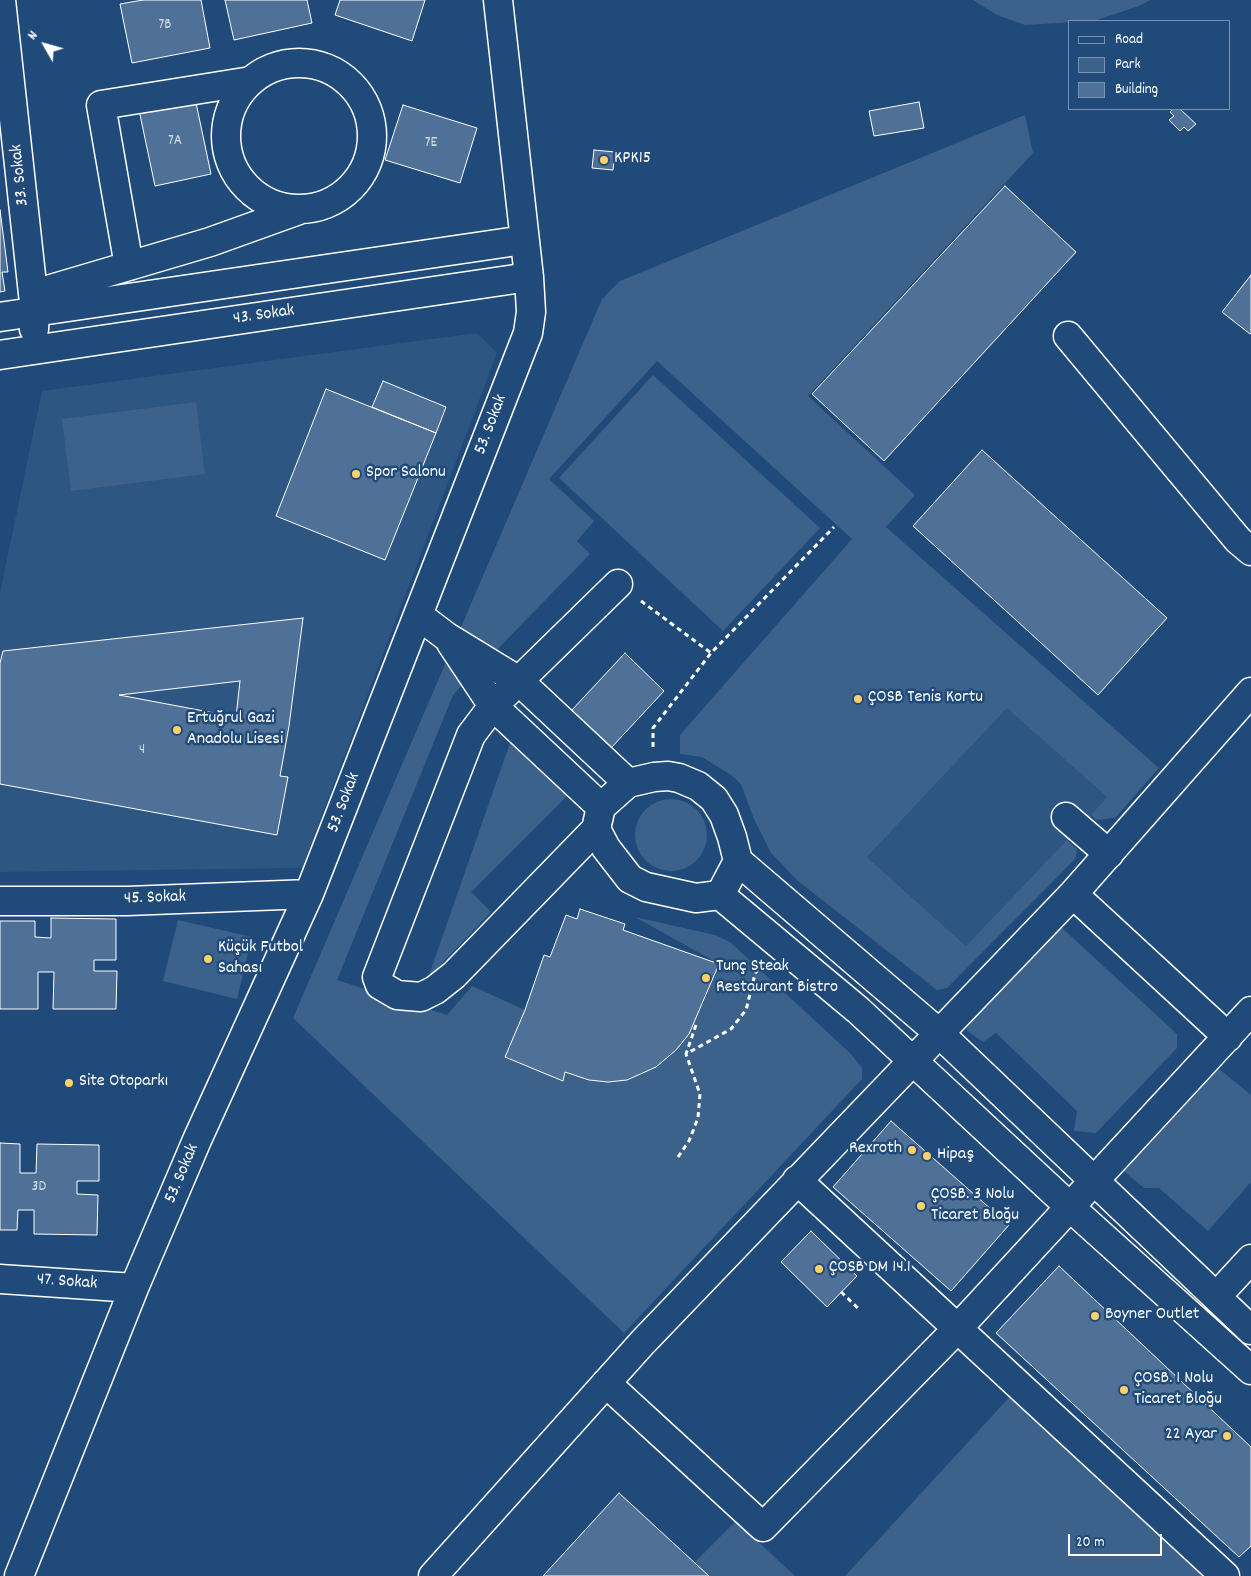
<!DOCTYPE html>
<html>
<head>
<meta charset="utf-8">
<style>
  body { margin:0 }
  #map { position:relative; width:1251px; height:1576px; overflow:hidden; background:#1f4a7a; font-family:Dekko,sans-serif }
  canvas { display:block }
  .legend { position:absolute; left:1068px; top:20px; width:162px; height:90px; box-sizing:border-box; background:#1f4a7a; border:1px solid #7992af; margin:0; padding:6px 9px; list-style:none; font-size:15px; color:#fff }
  .legend li { display:flex; align-items:center; gap:10px; height:25px }
  .legend b { width:25px; border:1px solid #7992af }
  .north { position:absolute; left:20px; top:20px; width:50px; height:50px; -webkit-text-stroke:4px #1f4a7a; paint-order:stroke; rotate:308deg; font-size:14px; font-weight:700; line-height:20px; text-align:center; color:#fff }
  .north::after { content:''; display:block; margin:auto; width:18px; height:22px; background:#fff; clip-path:polygon(50% 0,100% 100%,50% 72%,0 100%) }
  .scale { position:absolute; left:1068px; top:1534px; width:94px; height:22px; box-sizing:border-box; border:2px solid #fff; border-top:0; padding-left:6px; font-size:15px; line-height:18px; white-space:nowrap; color:#fff; -webkit-text-stroke:4px #1f4a7a; paint-order:stroke }
</style>
</head>
<body>
<div id="map">
<canvas width="1251" height="1576"></canvas>
<ul class="legend">
<li><b style="height:6px;background:#1f4a7a"></b>Road</li>
<li><b style="height:14px;background:#3c618b"></b>Park</li>
<li><b style="height:14px;background:#507197"></b>Building</li>
</ul>
<div class="north">N</div>
<div class="scale">20 m</div>
</div>
<script>
const ctx = document.querySelector('canvas').getContext('2d');
ctx.lineJoin = 'round';
function fillPath(path, color) { ctx.fillStyle = color; ctx.fill(path, 'evenodd'); }
const poly = rows => new Path2D(rows.map(r => 'M' + r).join(''));
function trace(path, color, width, dash) { ctx.strokeStyle = color; ctx.lineWidth = width; ctx.lineCap = dash ? 'butt' : 'round'; ctx.setLineDash(dash || []); ctx.stroke(path); }
function label(font, color, halo, rows, align = 'center') {
  ctx.font = font + ' Dekko,sans-serif'; ctx.lineWidth = 5; ctx.setLineDash([]); ctx.textBaseline = 'middle'; ctx.strokeStyle = halo; ctx.fillStyle = color; for (const [text, x, y, turn = 0] of rows) {
    ctx.save(); ctx.translate(x, y); ctx.rotate((+turn || 0) * Math.PI / 180); ctx.textAlign = isNaN(turn) ? turn : align; if (halo) ctx.strokeText(text, 0, 0); ctx.fillText(text, 0, 0); ctx.restore();
  }
}
const built = poly([
  [477,333,497,353,302,868,0,872,0,593,42,391],
  [1007,707,1108,798,966,946,867,857]
]);
const green = poly([
  [973,0,1150,0,1139,6,1094,21,1025,25,997,15],
  [1025,115,1033,153,808,396,915,495,886,527,1159,768,1115,818,1096,820,1091,815,1107,797,1007,708,867,857,966,946,1067,840,1077,849,1076,858,947,988,937,990,798,881,771,853,754,819,741,784,731,775,702,757,680,754,680,735,852,539,657,361,549,479,594,521,577,541,590,554,453,695,337,980,447,1015,472,986,525,1010,505,1058,563,1080,565,1072,589,1080,608,1082,627,1080,656,1067,676,1049,703,1004,719,964,635,917,715,935,730,942,851,1054,862,1068,862,1079,624,1333,293,1018,602,299,620,281],
  [653,375,820,528,723,631,559,478],
  [196,402,205,474,71,491,62,419],
  [511,740,572,791,471,892,491,912,428,978],
  '635 835a36 36 0 1 1 72 0a36 36 0 1 1-72 0Z',
  [178,920,252,937,237,999,163,981],
  [1061,927,1177,1034,1177,1048,1096,1133,1074,1131,1077,1111,996,1033,983,1042,967,1031,968,1008,1046,928],
  [1218,1068,1251,1095,1251,1182,1208,1231,1159,1188,1144,1188,1119,1167,1202,1070],
  [1015,1391,1224,1576,845,1576],
  [736,1521,795,1576,681,1576]
]);
const building = poly([
  [143,0,201,0,210,48,132,63,120,4,143,0],
  [225,0,307,0,312,23,234,40,225,0],
  [340,0,425,0,412,41,335,15,340,0],
  [195,98,211,174,155,186,139,110,195,98],
  [919,102,924,128,874,136,869,111,919,102],
  [403,105,477,128,460,183,385,160,403,105],
  [1173,109,1180,109,1196,124,1188,131,1184,127,1180,131,1169,120,1174,116,1170,112,1173,109],
  [594,150,615,152,613,170,592,168,594,150],
  [1005,186,1076,252,884,461,812,394,1005,186],
  [0,210,8,272,2,272,5,291,0,292,0,210],
  [1251,275,1251,333,1250,334,1222,312,1251,275],
  [383,381,446,407,436,433,372,407,383,381],
  [326,389,436,433,385,560,276,516,326,389],
  [982,450,1167,618,1098,695,913,526,982,450],
  [303,618,289,726,280,776,288,777,277,835,0,784,0,663,3,651,303,618],
  [240,681,236,717,119,695,240,681],
  [625,653,664,691,611,748,571,711,625,653],
  [580,909,625,924,623,930,719,964,689,1034,676,1050,656,1067,627,1080,608,1082,589,1080,565,1072,563,1081,505,1057,525,1010,544,955,550,957,566,915,577,919,580,909],
  [51,918,116,919,116,960,94,960,94,971,117,971,116,1009,53,1009,54,972,38,972,38,1009,0,1009,0,921,35,921,35,937,51,938,51,918],
  [891,1121,1009,1225,951,1291,833,1187,891,1121],
  [0,1143,20,1144,20,1173,36,1173,37,1144,99,1145,99,1181,77,1181,77,1194,98,1195,97,1235,34,1234,34,1210,18,1210,17,1230,0,1230,0,1143],
  [811,1231,857,1276,827,1307,781,1262,811,1231],
  [1059,1266,1251,1447,1251,1546,1239,1557,996,1333,1059,1266],
  [619,1493,709,1576,543,1576,619,1493]
]);
const path = poly([
  [641,601,711,653],
  [653,747,653,728,711,653,834,527],
  [696,1025,686,1054,731,1029,746,1010,755,974,760,965],
  [678,1157,689,1141,698,1118,700,1094,686,1054],
  [841,1292,860,1310]
]);
const minor = poly([
  [1,0,35,312,34,329],
  '226 136a73 73 0 1 1 146 0a73 73 0 1 1-146 0Z',
  [129,266,101,105,251,81],
  [34,294,210,242,299,210],
  [0,317,524,240],
  [1068,336,1238,540,1251,551],
  [0,355,529,277],
  [418,615,447,637,519,681,628,783],
  [451,643,493,706,601,807],
  [668,776,679,778,698,786,714,799,724,815,732,837,738,861,720,895,696,898,646,887,630,879,606,848,596,829,601,807,628,783,654,777,668,776],
  [1066,817,1109,854],
  [596,829,454,975,435,990,421,997,397,995,380,985,377,977,471,735,493,706,618,584],
  [738,861,940,1034,1251,1330],
  [1073,894,1228,1037],
  [720,895,858,1010,1071,1208,1251,1370],
  [0,901,127,901,309,894],
  [797,1180,1225,1576],
  [0,1279,134,1288],
  [1216,1297,1251,1259],
  [606,1383,763,1527,958,1328,1251,1011],
  [19,1576,134,1288,197,1140,309,894,528,333,531,312,529,277,498,0],
  [433,1576,643,1342,1073,894,1251,692]
]);
const markers = [
  [604,160,5,"#ffd166"],
  [356,474,5,"#ffd166"],
  [858,699,5,"#ffd166"],
  [177,730,5,"#ffd166"],
  [208,959,5,"#ffd166"],
  [706,978,5,"#ffd166"],
  [69,1083,5,"#ffd166"],
  [912,1150,5,"#ffd166"],
  [927,1156,5,"#ffd166"],
  [921,1206,5,"#ffd166"],
  [819,1269,5,"#ffd166"],
  [1095,1316,5,"#ffd166"],
  [1124,1390,5,"#ffd166"],
  [1227,1436,5,"#ffd166"]
];
const numberNames = [
  ["7B",165,26],
  ["7A",175,142],
  ["7E",431,144],
  ["4",142,751],
  ["3D",39,1188]
];
const poiNames = [
  ["KPK15",614,160],
  ["Spor Salonu",366,474],
  ["ÇOSB Tenis Kortu",868,699],
  ["Ertuğrul Gazi",187,720],
  ["Anadolu Lisesi",187,741],
  ["Küçük Futbol",218,949],
  ["Sahası",218,970],
  ["Tunç Steak",716,968],
  ["Restaurant Bistro",716,989],
  ["Site Otoparkı",79,1083],
  ["Rexroth",902,1150,"right"],
  ["Hipaş",937,1156],
  ["ÇOSB. 3 Nolu",931,1196],
  ["Ticaret Bloğu",931,1217],
  ["ÇOSB DM 14.1",829,1269],
  ["Boyner Outlet",1105,1316],
  ["ÇOSB. 1 Nolu",1134,1380],
  ["Ticaret Bloğu",1134,1401],
  ["22 Ayar",1217,1436,"right"]
];
const streetNames = [
  ["33. Sokak",21,175,-96],
  ["43. Sokak",264,316,-8],
  ["53. Sokak",492,425,-69],
  ["53. Sokak",345,803,-69],
  ["45. Sokak",155,899,-2],
  ["53. Sokak",183,1174,-67],
  ["47. Sokak",67,1283,4]
];
fillPath(built, '#2e5683');
fillPath(green, '#3c618b');
fillPath(building, '#507197');
trace(building, '#fff', 1);
trace(minor, '#fff', 31);
trace(path, '#fff', 3, [5, 4]);
trace(minor, '#1f4a7a', 28);
for (const [x, y, r, color] of markers) { const dot = new Path2D(); dot.arc(x, y, r, 0, 2 * Math.PI); ctx.fillStyle = color; ctx.fill(dot); trace(dot, '#1f4a7a', 2); }
label('15px', '#d3dce5', null, numberNames);
label('18px', '#fff', '#1f4a7a', poiNames, 'left');
label('18px', '#fff', '#1f4a7a', streetNames);
</script>
</body>
</html>
